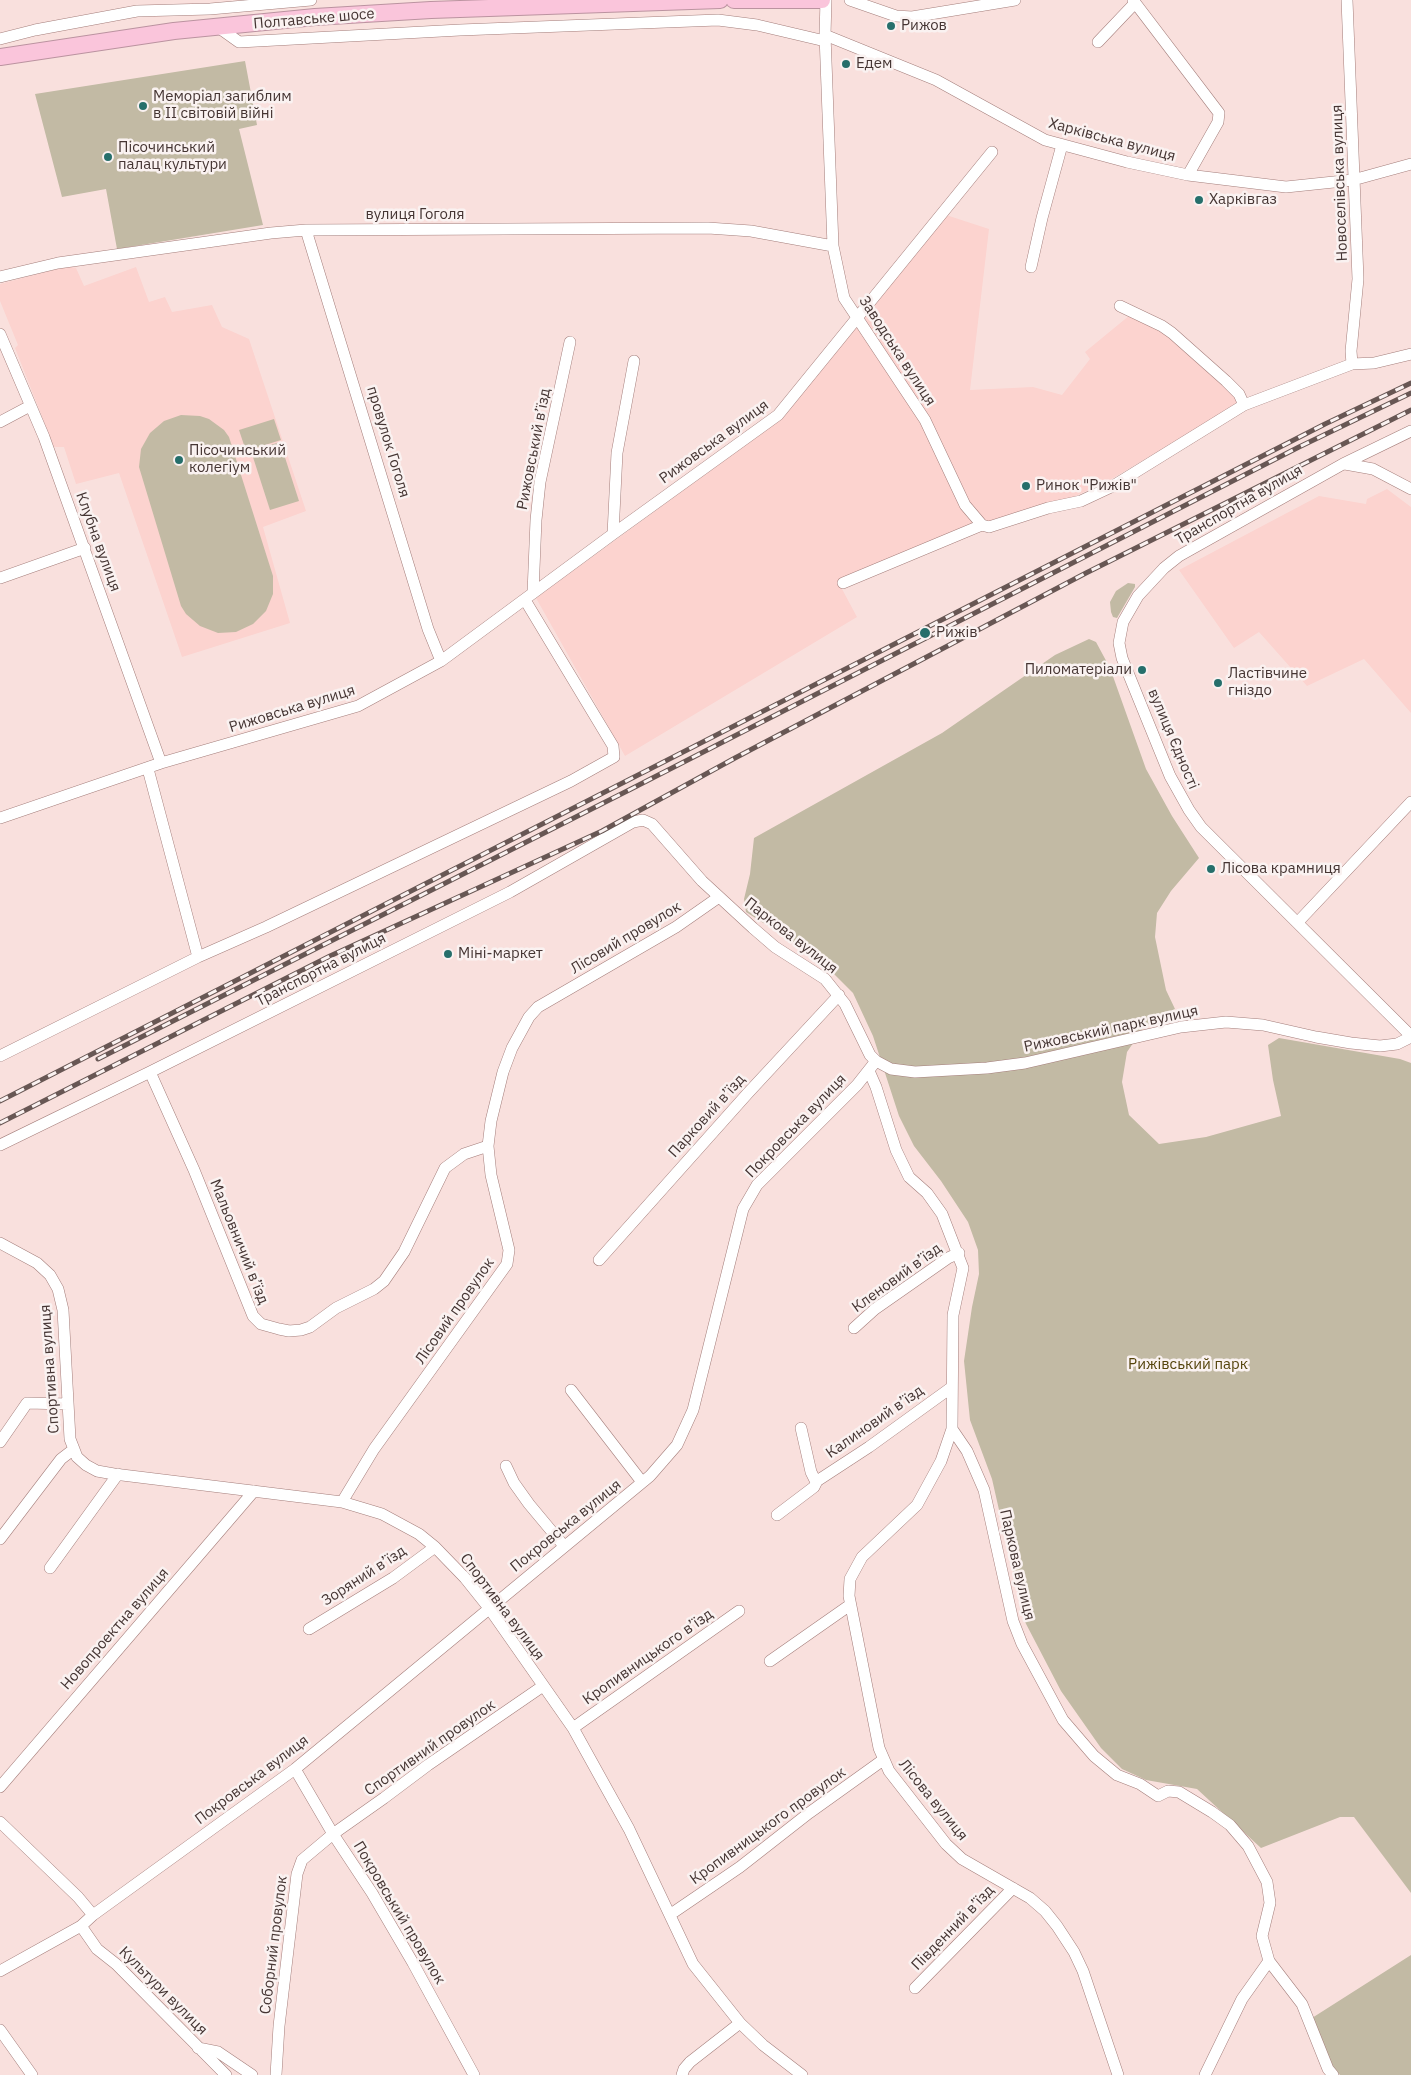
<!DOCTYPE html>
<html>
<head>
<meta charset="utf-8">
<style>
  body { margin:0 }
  canvas { display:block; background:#f9e0dd }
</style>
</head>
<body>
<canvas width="1411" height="2075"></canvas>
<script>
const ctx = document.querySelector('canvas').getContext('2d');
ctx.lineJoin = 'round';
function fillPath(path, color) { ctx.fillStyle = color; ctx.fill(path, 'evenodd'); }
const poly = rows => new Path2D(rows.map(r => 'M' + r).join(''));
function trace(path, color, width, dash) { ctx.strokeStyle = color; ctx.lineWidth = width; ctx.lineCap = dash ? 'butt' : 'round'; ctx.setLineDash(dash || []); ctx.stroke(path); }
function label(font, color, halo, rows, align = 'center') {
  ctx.font = font + ' "IBM Plex Sans",sans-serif'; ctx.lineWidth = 5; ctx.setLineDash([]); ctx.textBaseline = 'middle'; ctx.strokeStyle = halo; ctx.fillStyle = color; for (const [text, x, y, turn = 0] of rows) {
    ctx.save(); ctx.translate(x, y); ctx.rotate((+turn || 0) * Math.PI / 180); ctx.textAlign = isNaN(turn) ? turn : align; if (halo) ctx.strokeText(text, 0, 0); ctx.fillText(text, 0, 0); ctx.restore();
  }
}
const built = poly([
  [943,214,989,229,970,390,1033,387,1062,395,1090,359,1085,352,1130,315,1146,320,1198,360,1237,396,1236,405,1108,481,1073,497,923,549,842,589,857,617,625,756,536,598,784,417,859,318],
  [68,266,76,268,84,286,136,267,149,302,165,297,172,312,212,305,222,327,249,339,306,511,263,527,290,623,182,657,119,473,76,484,64,447,54,447,15,348,18,345,0,301,0,284],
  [1387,489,1411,507,1411,713,1364,659,1307,686,1259,632,1234,648,1179,570,1319,496,1366,504,1367,499]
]);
const green = poly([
  [245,61,257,125,239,129,263,225,117,249,106,189,62,197,35,94],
  [181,415,200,416,209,419,224,430,229,437,273,576,273,594,266,611,253,624,236,632,218,633,200,626,186,614,181,606,139,467,141,449,150,433,164,421],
  [274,419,281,440,246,451,239,430],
  [280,442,299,501,270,510,251,451],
  [1128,583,1135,584,1135,587,1117,618,1113,617,1111,612,1110,602,1116,591],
  [1089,639,1096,642,1110,668,1146,769,1172,816,1199,858,1171,891,1157,913,1155,937,1166,990,1175,1009,1144,1027,1127,1052,1122,1082,1129,1115,1159,1144,1206,1137,1281,1116,1273,1080,1268,1045,1279,1038,1400,1059,1411,1063,1411,1893,1354,1817,1340,1817,1261,1848,1197,1789,1146,1780,1122,1769,1101,1748,1061,1691,1024,1620,992,1479,970,1420,964,1361,972,1307,979,1274,978,1250,968,1222,941,1181,914,1146,899,1116,873,1036,853,993,817,957,746,912,744,899,750,874,754,838,942,733,1055,655],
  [1411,1955,1411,2075,1340,2075,1331,2065,1312,2018]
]);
const minor = poly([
  [826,0,825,35,833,246,844,298,925,420,965,505,982,525],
  [850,0,896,16,912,17,1015,0],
  [1133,0,1219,113,1218,122,1188,175],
  [1347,0,1358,279,1351,351,1352,364],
  [218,27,239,42,460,30,718,20,757,25,825,41],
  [825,35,936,80,1045,140,1127,162,1188,175,1286,187,1353,180,1411,164],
  [0,39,35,30,137,11,210,9,311,0],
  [1098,42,1135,3],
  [306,230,428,629,441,661],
  [1031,267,1042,218,1062,145],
  [0,277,58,263,271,233,306,230,708,228,751,231,833,246],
  [1120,306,1162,326,1172,333,1226,381,1239,394,1244,405],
  [0,334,44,437,161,763],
  [0,422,30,406],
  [1411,431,1343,464,1179,556,1164,568,1138,596,1123,622,1119,643,1122,658,1170,776,1189,810,1201,827,1411,1036],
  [1345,464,1373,469,1411,489],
  [613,534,617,453,634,361],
  [0,578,85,548],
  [843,583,982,525,989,527,1048,508,1081,501,1113,486,1244,405,1352,364,1374,363,1411,354],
  [533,593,536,520,540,482,570,342],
  [148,769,198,957],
  [0,818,161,763,358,706,441,661,613,534,778,415,992,152],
  [1298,922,1411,802],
  [0,1056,198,957,266,927,571,781,614,757,613,746,525,600],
  [869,1071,876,1087,896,1150,909,1177,927,1193,942,1214,963,1268,953,1315,952,1429,967,1451,984,1490,1013,1621,1022,1644,1063,1720,1094,1756,1117,1775,1140,1784,1158,1796,1168,1791,1179,1792,1212,1812,1230,1825,1248,1846,1267,1882,1270,1903,1262,1936,1269,1961,1242,1999,1205,2075],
  [150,1072,194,1170,253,1316,261,1324,279,1329,289,1331,301,1330,310,1327,336,1308,374,1289,384,1281,404,1252,445,1168,464,1154,488,1146],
  [0,1145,150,1072,510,892,633,822,643,820,652,824,702,881,753,928,775,947,825,979,845,1004,870,1055,876,1061,891,1069,915,1072,987,1068,1025,1063,1181,1027,1226,1022,1263,1025,1316,1037,1351,1043,1380,1046,1397,1044,1411,1037],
  [0,1243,37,1263,50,1275,58,1289,63,1310,70,1439,77,1457,86,1465,97,1471,114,1474,342,1502,382,1514,419,1534,435,1547,465,1578,489,1608,573,1728,629,1829,693,1964,740,2023,763,2045,802,2075],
  [599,1260,748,1093,839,995],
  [854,1328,875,1309,948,1258,959,1253],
  [571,1390,642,1482],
  [801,1428,811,1472,816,1482],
  [952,1429,941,1461,917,1505,862,1557,850,1579,849,1596,879,1748,889,1771,946,1844,962,1859,1030,1898,1045,1911,1057,1926,1074,1952,1083,1971,1118,2075],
  [0,1442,27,1403,68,1404],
  [506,1466,514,1483,529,1504,564,1546],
  [342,1502,374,1449,507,1264,509,1250,491,1175,488,1146,491,1121,503,1072,512,1048,529,1017,538,1007,676,927,719,897],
  [777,1515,814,1487,817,1481,869,1447,952,1387],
  [0,1539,61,1459,74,1449],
  [50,1568,118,1474],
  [309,1629,393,1578,435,1547],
  [770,1661,850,1605],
  [573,1728,739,1611],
  [295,1769,333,1834,372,1893,413,1963,474,2075],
  [0,1787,254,1491],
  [0,1822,78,1897,93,1915],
  [671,1914,740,1867,809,1813,883,1760],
  [81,1926,97,1949,116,1964,226,2075],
  [1269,1961,1302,2004,1328,2069,1333,2075],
  [0,1971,81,1926,93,1915,295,1769,650,1476,677,1445,693,1410,743,1209,757,1185,857,1085,876,1061],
  [915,1988,1013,1888],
  [0,2030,32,2075],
  [198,2048,218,2052,252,2075],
  [276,2075,279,2026,297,1874,302,1860,333,1834,384,1798,428,1765,543,1686],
  [682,2075,684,2069,690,2062,740,2023]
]);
const highway = poly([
  [734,0,822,0],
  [0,57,174,31,315,17,431,10,720,0]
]);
const rail = poly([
  [98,1059,631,789,1299,447,1411,393],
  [0,1101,1325,424,1411,383],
  [0,1123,330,956,602,831,735,758,1086,573,1411,410]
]);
const markers = [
  [891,26,5,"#266f6b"],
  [846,64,5,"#266f6b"],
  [143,106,5,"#266f6b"],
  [108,157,5,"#266f6b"],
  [1199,200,5,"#266f6b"],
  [179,460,5,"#266f6b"],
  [1026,486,5,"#266f6b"],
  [925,633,6,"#266f6b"],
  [1142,670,5,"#266f6b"],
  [1218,683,5,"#266f6b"],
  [1211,869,5,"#266f6b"],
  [448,954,5,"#266f6b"]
];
const streetNames = [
  ["Полтавське шосе",314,19,-5],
  ["Харківська вулиця",1112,140,15],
  ["Новоселівська вулиця",1340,183,-92],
  ["вулиця Гоголя",415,215],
  ["Заводська вулиця",897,351,57],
  ["провулок Гоголя",388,442,73],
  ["Рижовська вулиця",714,442,-36],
  ["Рижовський в’їзд",534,449,-79],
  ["Транспортна вулиця",1239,505,-30],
  ["Клубна вулиця",98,542,70],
  ["Рижовська вулиця",292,709,-17],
  ["вулиця Єдності",1173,739,67],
  ["Паркова вулиця",791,936,38],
  ["Лісовий провулок",626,938,-31],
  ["Транспортна вулиця",321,970,-27],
  ["Рижовський парк вулиця",1111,1029,-12],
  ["Парковий в’їзд",707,1116,-48],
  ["Покровська вулиця",796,1126,-46],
  ["Мальовничий в’їзд",239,1242,68],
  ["Кленовий в’їзд",897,1278,-36],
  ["Лісовий провулок",455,1311,-55],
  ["Спортивна вулиця",50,1369,-94],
  ["Калиновий в’їзд",875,1422,-35],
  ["Покровська вулиця",566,1526,-39],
  ["Паркова вулиця",1017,1565,77],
  ["Зоряний в’їзд",364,1576,-33],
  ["Спортивна вулиця",502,1607,53],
  ["Новопроектна вулиця",115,1629,-49],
  ["Кропивницького в’їзд",648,1657,-35],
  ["Спортивний провулок",430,1748,-35],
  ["Покровська вулиця",252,1780,-37],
  ["Лісова вулиця",933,1800,51],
  ["Кропивницького провулок",768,1826,-36],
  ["Покровський провулок",399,1913,59],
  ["Південний в’їзд",953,1928,-46],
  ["Соборний провулок",274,1945,-83],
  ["Культури вулиця",163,1991,45]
];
const poiNames = [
  ["Рижов",901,26],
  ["Едем",856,64],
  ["Меморіал загиблим",153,97],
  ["в II світовій війні",153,114],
  ["Пісочинський",118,148],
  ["палац культури",118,165],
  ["Харківгаз",1209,200],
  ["Пісочинський",189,451],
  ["колегіум",189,468],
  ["Ринок \"Рижів\"",1036,486],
  ["Рижів",936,633],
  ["Пиломатеріали",1132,670,"right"],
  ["Ластівчине",1228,674],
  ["гніздо",1228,691],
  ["Лісова крамниця",1221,869],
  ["Міні-маркет",458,954]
];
const parkNames = [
  ["Рижівський парк",1188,1365]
];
fillPath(built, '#fcd3cf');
fillPath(green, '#c2baa4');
trace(minor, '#a47e7b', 12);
trace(highway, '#bb93a0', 18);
trace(minor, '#fff', 11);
trace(highway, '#fac5db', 16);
trace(rail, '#685754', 5);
trace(rail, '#faf2f1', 3, [9]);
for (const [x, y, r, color] of markers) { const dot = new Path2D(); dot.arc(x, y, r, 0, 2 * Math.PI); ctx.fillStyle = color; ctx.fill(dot); trace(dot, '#faf2f1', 2); }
label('15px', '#453533', '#faf2f1', streetNames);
label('15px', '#453533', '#faf2f1', poiNames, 'left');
label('15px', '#55440c', '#faf2f1', parkNames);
</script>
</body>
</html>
